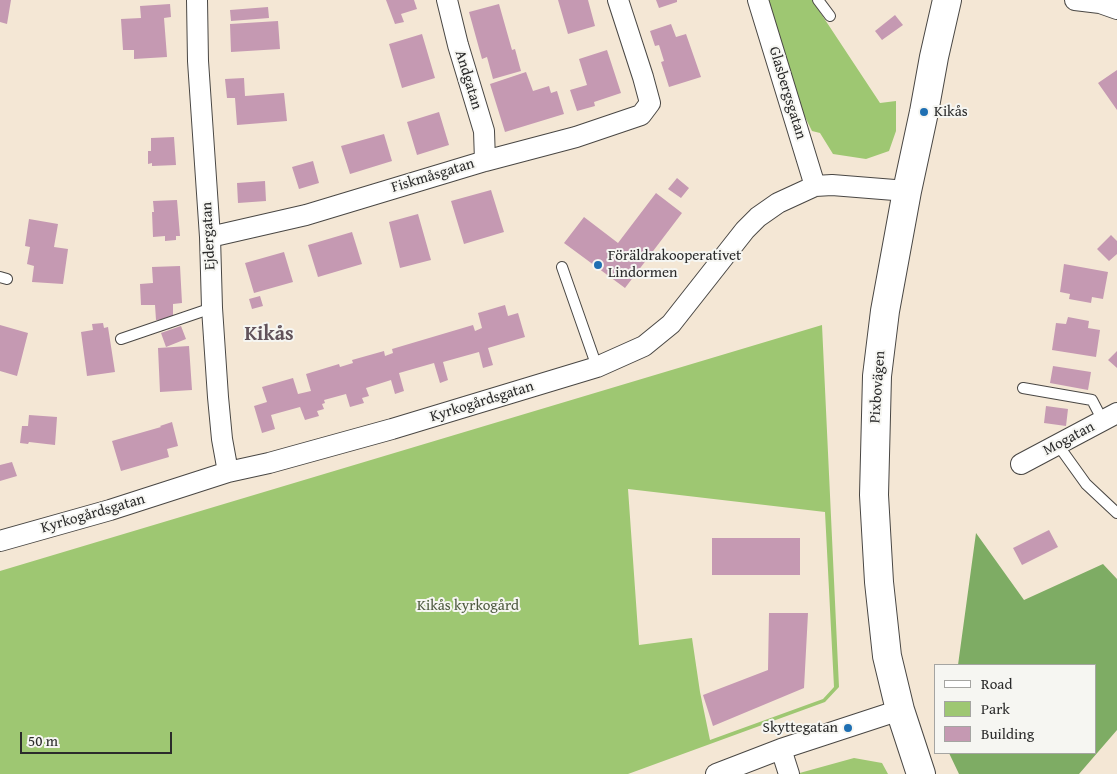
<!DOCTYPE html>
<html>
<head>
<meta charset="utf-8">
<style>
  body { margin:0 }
  #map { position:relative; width:1117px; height:774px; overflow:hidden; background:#f4e7d5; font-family:"Gentium Book Plus",serif }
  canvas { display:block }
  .legend { position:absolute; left:934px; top:664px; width:162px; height:90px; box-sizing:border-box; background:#f6f6f2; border:1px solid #a5a5a2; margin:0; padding:6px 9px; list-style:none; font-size:15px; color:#2b2b2b }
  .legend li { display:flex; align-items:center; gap:10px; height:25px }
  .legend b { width:25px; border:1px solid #a5a5a2 }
  .scale { position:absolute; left:20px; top:732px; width:152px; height:22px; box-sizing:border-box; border:2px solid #2b2b2b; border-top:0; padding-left:6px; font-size:15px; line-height:18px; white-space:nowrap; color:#2b2b2b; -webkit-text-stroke:4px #f6f6f2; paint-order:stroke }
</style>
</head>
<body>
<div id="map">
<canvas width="1117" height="774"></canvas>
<ul class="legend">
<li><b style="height:6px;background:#fff"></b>Road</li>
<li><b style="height:14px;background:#9ec772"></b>Park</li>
<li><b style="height:14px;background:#c599b2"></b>Building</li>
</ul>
<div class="scale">50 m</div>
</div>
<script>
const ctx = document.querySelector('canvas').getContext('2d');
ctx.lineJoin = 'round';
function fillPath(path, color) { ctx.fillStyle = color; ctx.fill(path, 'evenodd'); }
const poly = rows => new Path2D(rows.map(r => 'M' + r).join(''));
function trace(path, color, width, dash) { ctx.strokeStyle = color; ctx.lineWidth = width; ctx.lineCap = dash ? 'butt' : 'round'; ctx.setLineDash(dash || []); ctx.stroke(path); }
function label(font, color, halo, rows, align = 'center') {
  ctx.font = font + ' "Gentium Book Plus",serif'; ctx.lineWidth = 4; ctx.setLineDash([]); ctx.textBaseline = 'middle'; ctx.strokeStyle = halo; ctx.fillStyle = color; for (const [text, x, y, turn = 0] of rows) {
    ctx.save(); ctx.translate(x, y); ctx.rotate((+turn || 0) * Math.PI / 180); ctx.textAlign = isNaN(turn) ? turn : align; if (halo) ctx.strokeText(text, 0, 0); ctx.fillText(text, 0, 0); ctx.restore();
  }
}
const green = poly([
  [768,0,812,0,880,103,896,101,896,131,889,151,866,159,833,154,820,133,812,131,802,111],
  [822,325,839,687,825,702,628,774,0,774,0,571],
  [628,489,825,512,834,687,823,699,710,740,700,692,692,638,639,645],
  [854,758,882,763,888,774,796,774]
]);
const forest = poly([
  [976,533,1024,600,1103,564,1117,579,1117,730,1079,774,959,774,949,753,1096,753,1096,665,958,665]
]);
const building = poly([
  [0,0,11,0,7,24,0,22],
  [386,0,414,0,417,9,401,14,404,22,395,24],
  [558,0,588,0,595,26,568,34],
  [656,0,677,0,677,2,659,8],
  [170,4,171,17,164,18,167,57,134,59,134,50,123,50,121,19,141,18,140,6],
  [499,4,512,50,515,49,521,71,493,79,487,57,482,59,469,12],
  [268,7,269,18,231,21,230,10],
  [895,15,903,25,882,40,875,31],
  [278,21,280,49,231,52,230,24],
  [671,24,676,37,686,34,701,77,669,87,661,62,664,61,659,45,655,46,650,31],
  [422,34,435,78,402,88,389,44],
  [607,50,621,93,594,102,595,106,577,111,570,90,587,85,579,59],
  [1117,70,1117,110,1098,83],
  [526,72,533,91,549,86,551,93,557,91,564,114,505,132,490,84],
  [244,78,245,96,284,93,287,121,237,125,235,98,227,98,225,79],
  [439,112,449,145,417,155,407,122],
  [384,134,392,161,350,174,341,146],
  [174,137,176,165,152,166,152,163,148,164,148,151,151,151,151,138],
  [313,161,319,183,299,189,292,167],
  [677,178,689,188,681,198,668,189],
  [265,181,266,201,238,203,237,183],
  [491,190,504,232,464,244,451,201],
  [656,193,682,213,625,288,564,243,584,217,618,243],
  [177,200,180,236,176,236,176,240,165,241,165,236,153,237,152,212,154,212,153,201],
  [418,214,431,260,400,268,389,222],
  [29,219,58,224,54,247,68,249,63,284,32,282,34,266,27,264,30,247,25,246],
  [352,232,362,264,318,277,308,245],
  [1111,235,1117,241,1117,254,1109,261,1097,249],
  [284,252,293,282,254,293,245,263],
  [1064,264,1108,272,1103,299,1092,297,1091,303,1069,299,1070,294,1060,292],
  [180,266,182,303,173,304,173,319,156,320,155,305,141,305,140,284,153,283,152,267],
  [260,296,263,306,252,309,249,299],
  [505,305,508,316,518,313,525,337,488,348,493,365,483,368,479,352,443,362,448,380,440,383,434,363,399,373,404,391,395,394,391,380,366,388,369,396,362,398,364,403,350,407,346,394,324,400,325,403,322,404,324,409,317,411,319,416,305,420,300,407,271,415,275,429,262,433,254,406,267,402,262,387,293,378,298,394,311,391,306,374,339,364,340,367,353,363,352,360,384,351,385,356,393,353,392,349,473,325,475,331,482,328,478,313],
  [1068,317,1089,321,1088,328,1100,330,1096,357,1052,350,1056,323,1066,324],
  [103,323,104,328,108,327,115,372,87,376,81,332,93,330,92,324],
  [0,325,28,333,17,376,0,371],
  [181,326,186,339,166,347,161,333],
  [189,346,192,390,160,392,158,348],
  [1117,351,1117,368,1108,360],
  [1053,366,1091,372,1088,390,1050,383],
  [1046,406,1068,409,1066,426,1044,423],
  [29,415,57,417,55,445,29,442,28,444,20,443,22,426,28,426],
  [172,422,178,446,167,449,169,457,121,471,112,441,161,427,160,426],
  [12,462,17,476,0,481,0,465],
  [1049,530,1058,547,1022,565,1013,548],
  [712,538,800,538,800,575,712,575],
  [769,613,808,613,804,688,713,726,703,695,768,670]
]);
const lane = poly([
  [818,0,830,16],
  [562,267,597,367],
  [0,277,7,279],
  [121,339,212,308],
  [1023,388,1092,400,1103,421],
  [1058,445,1086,484,1117,513]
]);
const street = poly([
  [197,0,198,61,210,237,212,308,218,397,222,439,228,472],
  [447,0,458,45,484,131,485,161],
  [758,0,815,186],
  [1075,0,1100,3,1117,9],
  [210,237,306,215,485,161,576,137,641,115,650,103,643,77,618,0],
  [1021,464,1117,413],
  [0,541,110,510,228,472,269,463,392,429,597,367,644,346,671,324,745,230,758,217,778,203,815,186,832,185,907,191],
  [781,749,789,774],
  [716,774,781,749,900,710]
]);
const secondary = poly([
  [921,774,900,710,887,656,879,582,874,495,877,376,885,311,907,191,924,112,934,57,947,0]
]);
const markers = [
  [924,112,5,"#1f6fb2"],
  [598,265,5,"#1f6fb2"],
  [848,728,5,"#1f6fb2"]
];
const streetNames = [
  ["Andgatan",468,80,73],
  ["Glasbergsgatan",787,93,73],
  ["Fiskmåsgatan",433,176,-17],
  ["Ejdergatan",209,236,-93],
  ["Pixbovägen",878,387,-86],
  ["Kyrkogårdsgatan",482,402,-17],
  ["Mogatan",1069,439,-28],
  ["Kyrkogårdsgatan",93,514,-16]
];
const poiNames = [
  ["Kikås",934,112],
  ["Föräldrakooperativet",608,256],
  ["Lindormen",608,273],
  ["Skyttegatan",838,728,"right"]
];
const parkNames = [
  ["Kikås kyrkogård",468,606]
];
const districtNames = [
  ["Kikås",269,335]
];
fillPath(green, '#9ec772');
fillPath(forest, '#7eac64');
fillPath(building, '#c599b2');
trace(lane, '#494744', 12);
trace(street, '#494744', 22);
trace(secondary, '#494744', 30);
trace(lane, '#fff', 10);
trace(street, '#fff', 20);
trace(secondary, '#fff', 28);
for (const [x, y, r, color] of markers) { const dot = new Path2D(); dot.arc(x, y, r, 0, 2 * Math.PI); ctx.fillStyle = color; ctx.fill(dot); trace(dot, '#f6f6f2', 2); }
label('15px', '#2b2b2b', '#f6f6f2', streetNames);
label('15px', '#2b2b2b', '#f6f6f2', poiNames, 'left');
label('15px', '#4e5a40', '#f6f6f2', parkNames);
label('bold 20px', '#61525a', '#f6f6f2', districtNames);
</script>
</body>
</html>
